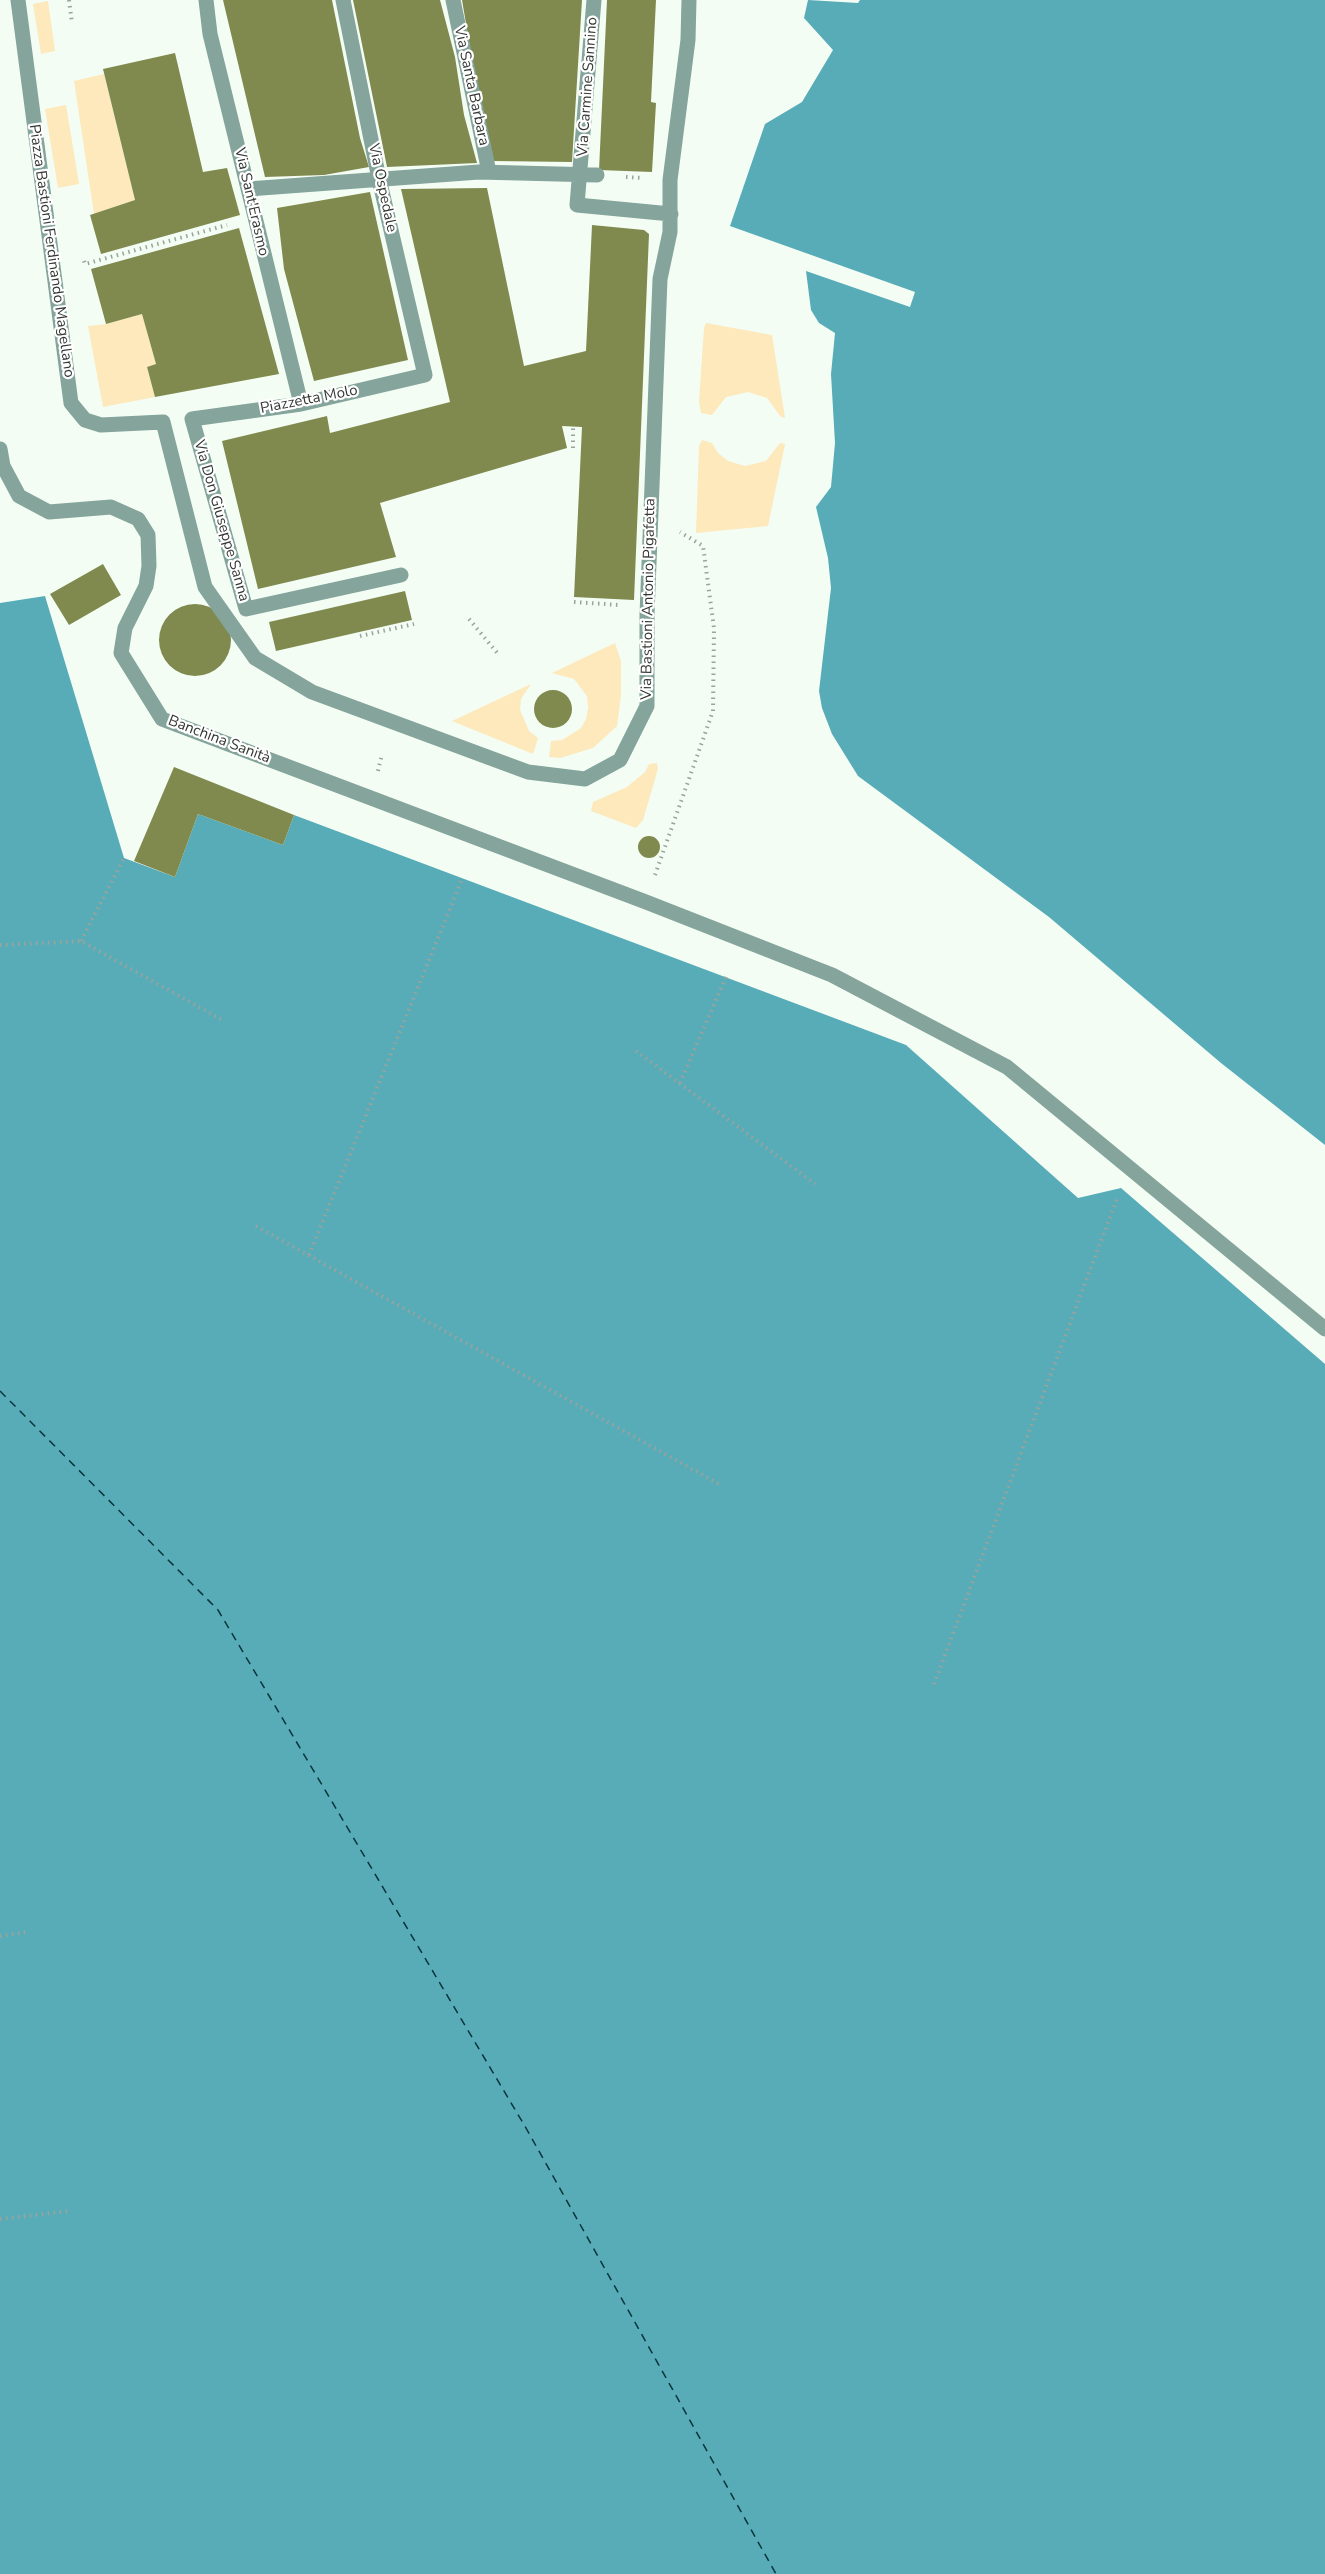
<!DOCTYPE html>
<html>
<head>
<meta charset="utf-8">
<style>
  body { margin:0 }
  canvas { display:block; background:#f3fdf4 }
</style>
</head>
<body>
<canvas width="1325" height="2574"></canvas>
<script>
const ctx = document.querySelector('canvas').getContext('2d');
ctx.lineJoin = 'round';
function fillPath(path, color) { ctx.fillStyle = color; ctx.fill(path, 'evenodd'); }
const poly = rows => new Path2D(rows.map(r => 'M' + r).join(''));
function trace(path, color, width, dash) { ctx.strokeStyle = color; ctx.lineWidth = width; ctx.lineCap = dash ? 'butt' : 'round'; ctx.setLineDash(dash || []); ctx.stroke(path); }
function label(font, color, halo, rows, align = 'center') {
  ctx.font = font + ' "Nunito Sans",sans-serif'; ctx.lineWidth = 4.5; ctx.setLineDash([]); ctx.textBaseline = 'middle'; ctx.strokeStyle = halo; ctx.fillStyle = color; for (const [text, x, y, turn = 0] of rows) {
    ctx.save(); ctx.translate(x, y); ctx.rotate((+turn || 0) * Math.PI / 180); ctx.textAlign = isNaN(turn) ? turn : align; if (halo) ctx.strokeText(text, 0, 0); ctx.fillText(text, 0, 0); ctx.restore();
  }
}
const green = poly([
  [48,1,55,51,41,54,33,4],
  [104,74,135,200,94,214,74,81],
  [66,105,79,184,58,188,45,109],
  [142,314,156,364,147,367,155,397,103,407,88,326,106,324],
  [706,323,772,335,785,418,781,417,767,398,748,392,726,397,712,415,701,413,699,401,704,328],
  [702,440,712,443,718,453,728,461,745,466,766,461,780,443,785,444,768,526,696,533,699,446],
  [615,643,621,661,621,695,617,726,593,748,560,758,549,757,551,741,562,740,581,728,586,719,588,708,587,696,574,679,552,673],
  [531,684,521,699,520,710,529,731,538,738,533,754,452,721],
  [657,763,658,769,643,820,636,828,591,811,593,802,627,787,645,772,649,764]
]);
const water = poly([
  [808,0,858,3,860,0,1325,0,1325,1145,1221,1063,1049,917,858,776,832,734,822,708,819,691,831,588,828,558,816,507,831,487,835,443,831,374,835,333,819,323,811,310,806,271,910,307,915,292,730,226,765,124,802,102,833,50,804,18],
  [45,596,124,858,175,877,198,814,283,845,294,815,906,1045,1078,1198,1121,1188,1325,1364,1325,2574,0,2574,0,603]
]);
const ferry = poly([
  [0,1391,218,1610,526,2128,776,2574]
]);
const building = poly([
  [223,0,332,0,360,138,369,167,324,175,265,177],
  [353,0,440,0,455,57,464,115,477,163,387,167],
  [462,0,582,0,572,162,493,161,483,124],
  [607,0,656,0,651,102,656,103,652,172,599,170],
  [175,53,203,172,227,168,240,215,101,254,90,215,135,200,103,69],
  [487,188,524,366,586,351,592,225,644,230,649,234,634,600,574,597,582,427,562,426,567,448,380,503,396,557,258,589,222,441,327,416,330,433,450,402,401,189],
  [370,192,408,360,314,381,284,269,277,208],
  [239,228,279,374,155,397,147,367,156,364,142,314,106,324,91,269],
  [103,564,121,595,69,625,50,594],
  [405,591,412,620,276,651,269,622],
  '159 640a36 36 0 1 1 72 0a36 36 0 1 1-72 0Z',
  '534 709a19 19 0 1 1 38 0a19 19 0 1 1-38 0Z',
  [174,767,294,815,283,845,198,814,175,877,134,861],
  '638 847a11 11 0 1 1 22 0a11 11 0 1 1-22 0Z'
]);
const path = poly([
  [69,0,72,23],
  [626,177,642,178],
  [84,261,85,264,227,225],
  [573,448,573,426],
  [574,602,619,605],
  [469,619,499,655],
  [360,636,414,624],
  [378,771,382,754],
  [655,875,713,711,714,628,703,546,680,532],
  [81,941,124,858],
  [0,945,81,941,222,1020],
  [636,1051,815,1184],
  [680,1083,726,977],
  [256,1226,719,1484],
  [309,1255,462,879],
  [934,1684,1118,1196],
  [0,1936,27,1932],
  [0,2219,70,2211]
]);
const minor = poly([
  [18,0,71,403,85,420,101,425,163,422,205,587,255,658,312,692,528,772,585,779,620,760,647,706,647,615,660,279,670,232,670,180,688,40,689,0],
  [206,0,210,34,301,404],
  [343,0,379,179,425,375,301,404,192,419,246,609,401,575],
  [453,0,489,172],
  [594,0,577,205,671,214],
  [248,189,479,172,597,175],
  [0,449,3,466,19,496,49,512,111,507,138,519,148,535,149,566,146,586,125,628,121,653,162,719,646,902,832,975,1007,1067,1325,1329]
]);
const streetNames = [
  ["Via Santa Barbara",471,86,78],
  ["Via Carmine Sannino",588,87,-86],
  ["Via Ospedale",382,188,78],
  ["Via Sant'Erasmo",251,202,77],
  ["Piazza Bastioni Ferdinando Magellano",51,251,82],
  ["Piazzetta Molo",309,400,-11],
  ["Via Don Giuseppe Sanna",221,521,74],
  ["Via Bastioni Antonio Pigafetta",649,599,-89],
  ["Banchina Sanità",219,740,21]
];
fillPath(green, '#fde9bb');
fillPath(water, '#57acb8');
trace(ferry, '#0a343a', 1.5, [8, 6]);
fillPath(building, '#808a4f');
trace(path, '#9ca39c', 4, [1.5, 4.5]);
trace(minor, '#84a49c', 15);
label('15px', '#343834', '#fff', streetNames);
</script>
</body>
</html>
